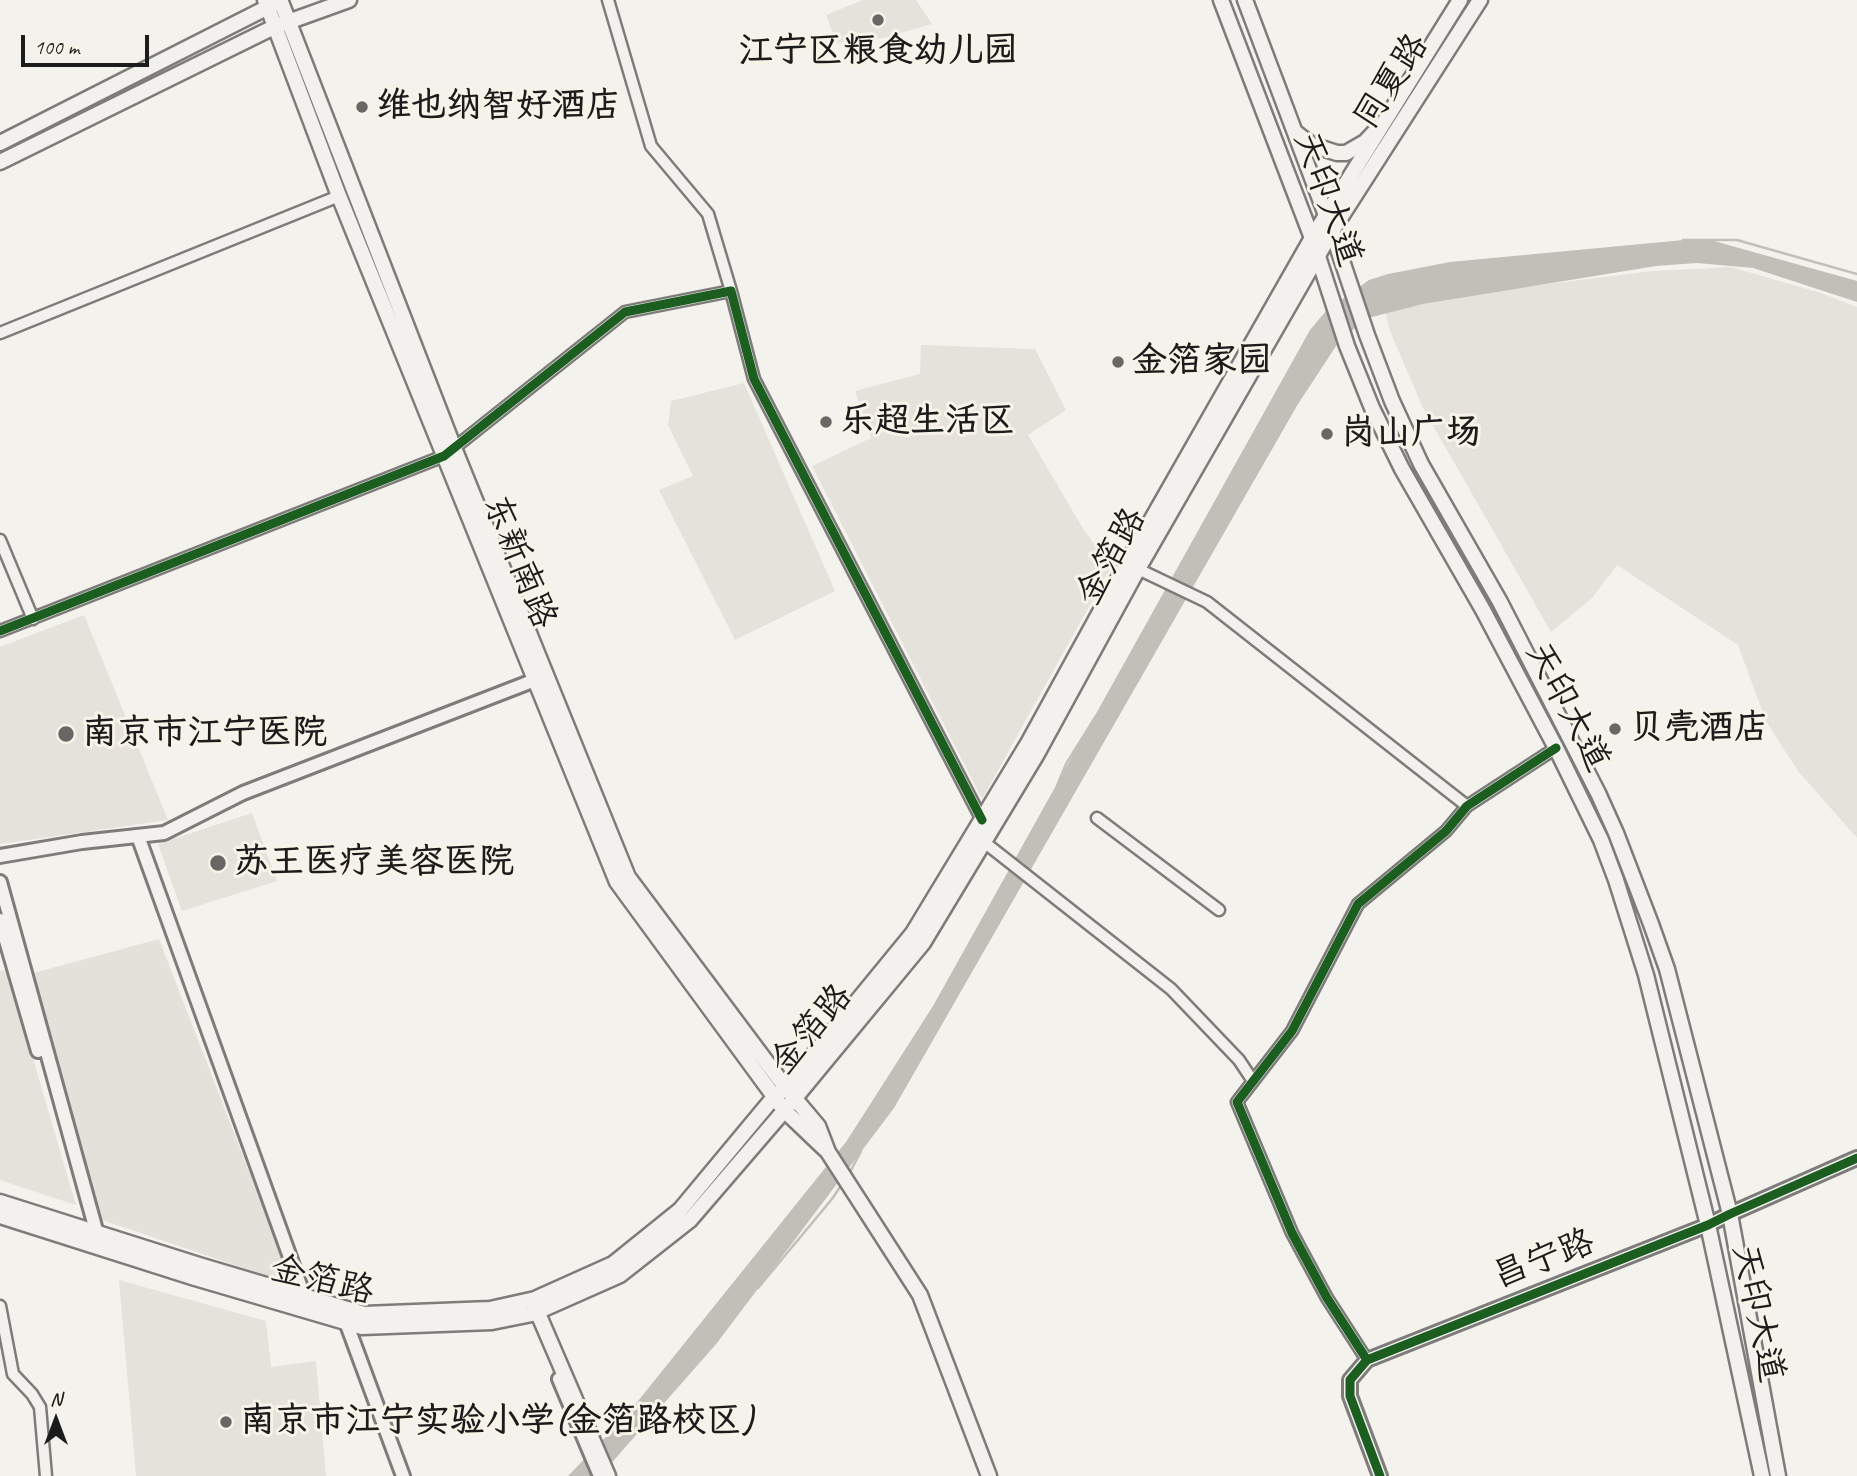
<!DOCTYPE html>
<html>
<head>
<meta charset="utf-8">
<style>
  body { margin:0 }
  #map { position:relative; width:1857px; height:1476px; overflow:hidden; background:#f4f2ec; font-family:Caveat,sans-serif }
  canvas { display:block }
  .north { position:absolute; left:21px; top:1385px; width:70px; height:70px; -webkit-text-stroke:5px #f7f3e8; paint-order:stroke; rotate:0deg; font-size:19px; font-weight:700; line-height:28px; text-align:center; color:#1c1c1c }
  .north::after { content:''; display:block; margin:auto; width:24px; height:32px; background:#1c1c1c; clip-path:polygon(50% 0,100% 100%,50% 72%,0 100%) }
  .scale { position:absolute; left:21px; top:35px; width:128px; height:32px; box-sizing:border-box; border:4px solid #1c1c1c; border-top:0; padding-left:9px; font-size:21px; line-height:24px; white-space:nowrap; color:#1c1c1c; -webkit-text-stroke:5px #f7f3e8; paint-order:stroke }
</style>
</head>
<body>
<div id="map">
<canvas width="1857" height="1476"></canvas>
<div class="north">N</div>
<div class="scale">100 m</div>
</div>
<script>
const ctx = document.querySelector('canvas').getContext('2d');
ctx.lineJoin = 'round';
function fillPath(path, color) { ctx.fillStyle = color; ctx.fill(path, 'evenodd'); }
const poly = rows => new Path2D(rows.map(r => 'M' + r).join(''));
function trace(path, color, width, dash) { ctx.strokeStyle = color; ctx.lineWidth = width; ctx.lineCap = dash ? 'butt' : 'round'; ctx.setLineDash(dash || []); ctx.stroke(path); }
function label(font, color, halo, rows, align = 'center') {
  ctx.font = font + ' Caveat,"LXGW WenKai TC",sans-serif'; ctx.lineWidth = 6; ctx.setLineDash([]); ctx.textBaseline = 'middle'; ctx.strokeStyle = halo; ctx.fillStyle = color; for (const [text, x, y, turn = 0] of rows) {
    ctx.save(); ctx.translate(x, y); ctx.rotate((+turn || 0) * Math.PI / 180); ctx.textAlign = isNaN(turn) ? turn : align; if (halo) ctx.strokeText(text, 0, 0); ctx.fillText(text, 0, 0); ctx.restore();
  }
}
const built = poly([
  [863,0,916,0,932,24,883,38,837,43,826,15],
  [1731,267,1821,293,1857,307,1857,838,1798,771,1766,721,1738,645,1617,565,1592,598,1551,632,1423,408,1390,331,1385,311,1501,290,1652,271],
  [921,345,1035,349,1066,410,1028,435,1082,527,1111,567,982,799,812,466,871,438,855,391,920,374],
  [744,383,835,591,735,640,659,490,693,476,668,425,671,401],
  [84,615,168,820,0,844,0,647],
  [252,813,277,881,182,911,158,844],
  [7,970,76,1205,0,1180,0,971],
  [119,1280,266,1321,271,1367,316,1361,326,1476,136,1476]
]);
const green = poly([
  [159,939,293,1285,99,1219,30,974]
]);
const water = poly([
  [1684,240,1714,241,1857,281,1857,302,1753,268,1697,263,1656,266,1423,304,1368,318,1340,340,1298,404,894,1108,717,1343,600,1476,568,1476,626,1416,846,1142,933,1006,1310,330,1326,311,1369,280,1388,274,1450,262]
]);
const stream = poly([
  [1683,240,1737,240,1857,274],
  [1057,786,1066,764,1096,716],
  [848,1176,861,1151],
  [758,1288,832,1199,842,1184]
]);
const minor = poly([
  [608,0,651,146,708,214,731,291],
  [0,333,339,196],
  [0,540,33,619],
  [1138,569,1207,602,1467,806],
  [0,631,444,456,625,312,731,291,754,379,982,820],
  [1097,818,1219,910],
  [984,842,1171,989,1239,1060,1253,1081],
  [0,1306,13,1374,32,1394,40,1407,46,1476],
  [1367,1360,1327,1298,1292,1233,1237,1102,1292,1031,1358,904,1446,831,1467,806,1556,748]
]);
const tertiary = poly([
  [138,836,304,1296],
  [0,856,82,842,164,833,243,793,535,680],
  [0,882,99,1241],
  [0,920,38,1051],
  [346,1322,403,1476],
  [559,1379,600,1476],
  [1380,1476,1350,1396,1350,1380,1367,1360,1708,1225,1730,1214,1857,1158]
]);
const secondary = poly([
  [265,0,339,196,617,882,784,1110,826,1150],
  [281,2,454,448,628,877,786,1088,818,1126,828,1152,920,1295,989,1476],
  [0,143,274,4],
  [0,162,274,27,349,0],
  [0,1202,199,1265,364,1314,490,1309,535,1299,613,1264,680,1210,774,1097,786,1088,913,933,1027,745,1128,561,1312,238,1460,0],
  [0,1216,195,1278,362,1327,492,1322,532,1314,620,1275,690,1220,795,1098,923,943,1037,754,1138,569,1332,231,1480,0],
  [534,1304,608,1476]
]);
const primary = poly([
  [1221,0,1312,238,1347,346,1372,408,1402,469,1483,610,1556,748,1601,840,1616,880,1646,975,1708,1225,1762,1476],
  [1245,0,1332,231,1367,335,1392,401,1421,464,1500,602,1598,793,1616,833,1651,924,1667,969,1730,1214,1778,1476],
  [1295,132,1312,145,1337,153,1346,153,1365,142,1382,124]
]);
const cycleway = poly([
  [0,631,444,456,625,312,731,291,754,379,982,820],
  [1367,1360,1327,1298,1292,1233,1237,1102,1292,1031,1358,904,1446,831,1467,806,1556,748],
  [1380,1476,1350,1396,1350,1380,1367,1360,1708,1225,1730,1214,1857,1158]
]);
const markers = [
  [878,20,7,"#686765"],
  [362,107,7,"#686765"],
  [1118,362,7,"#686765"],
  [826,422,7,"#686765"],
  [1327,434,7,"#686765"],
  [1615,729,7,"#686765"],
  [66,734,9,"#686765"],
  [218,863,9,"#686765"],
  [226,1422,7,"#686765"]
];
const poiNames = [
  ["江宁区粮食幼儿园",878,52,"center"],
  ["维也纳智好酒店",376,107],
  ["金箔家园",1132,362],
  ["乐超生活区",840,422],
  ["岗山广场",1341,434],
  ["贝壳酒店",1629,729],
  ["南京市江宁医院",82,734],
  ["苏王医疗美容医院",234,863],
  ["南京市江宁实验小学(金箔路校区)",240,1422]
];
const streetNames = [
  ["同夏路",1392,82,-57],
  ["天印大道",1327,199,70],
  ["金箔路",1112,557,-61],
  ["东新南路",519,562,68],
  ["天印大道",1567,707,62],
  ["金箔路",812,1030,-50],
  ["昌宁路",1544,1260,-21],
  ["金箔路",322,1281,14],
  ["天印大道",1757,1313,78]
];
fillPath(built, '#e4e2da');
fillPath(green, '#e4e1da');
fillPath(water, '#c2bfb8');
trace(stream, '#c2bfb8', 2.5);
trace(minor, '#7d7c7a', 15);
trace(tertiary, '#7d7c7a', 18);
trace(secondary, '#7d7c7a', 19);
trace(primary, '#7d7c7a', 19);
trace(minor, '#f2f1ed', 10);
trace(tertiary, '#f2f1ed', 12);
trace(secondary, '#f2f1ed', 14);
trace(primary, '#f2f1ed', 14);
trace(cycleway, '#1b5e20', 9);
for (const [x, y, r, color] of markers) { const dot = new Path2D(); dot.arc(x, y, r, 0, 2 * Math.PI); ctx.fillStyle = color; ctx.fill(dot); trace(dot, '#f7f3e8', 2.5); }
label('bold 35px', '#1c1c1c', '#f7f3e8', poiNames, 'left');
label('35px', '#1c1c1c', '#f7f3e8', streetNames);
</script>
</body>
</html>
